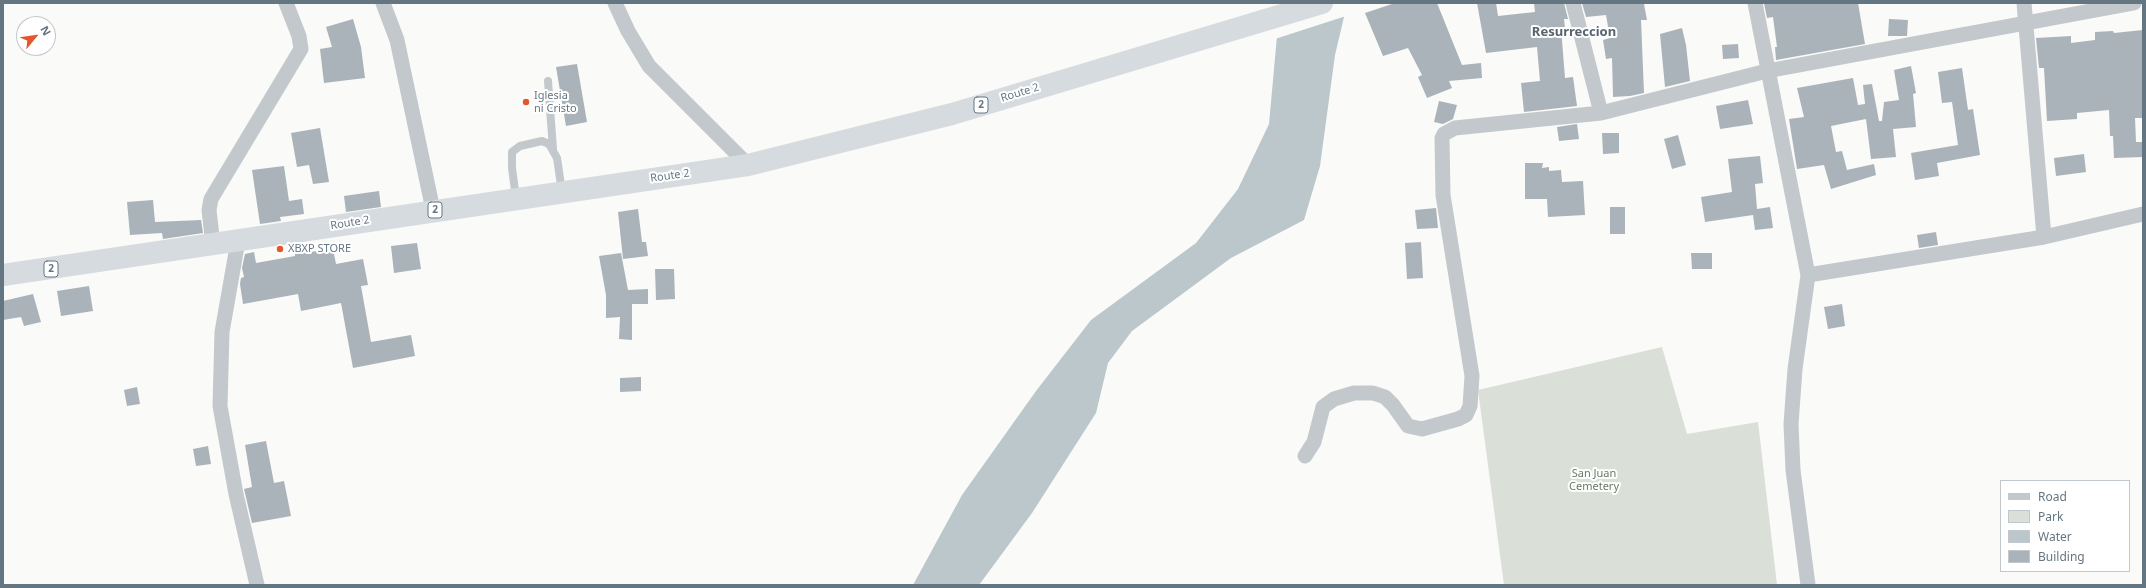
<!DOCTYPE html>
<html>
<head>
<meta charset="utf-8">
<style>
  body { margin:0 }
  #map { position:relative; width:2146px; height:588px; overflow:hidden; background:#fafaf8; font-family:"Noto Sans",sans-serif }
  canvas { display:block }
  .frame { position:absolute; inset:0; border:4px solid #657683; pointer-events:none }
  .legend { position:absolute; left:2000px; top:480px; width:130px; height:92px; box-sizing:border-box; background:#fff; border:1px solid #c1c8cd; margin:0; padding:5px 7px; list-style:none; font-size:12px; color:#657683 }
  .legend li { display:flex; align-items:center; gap:8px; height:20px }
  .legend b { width:20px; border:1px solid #c1c8cd }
  .north { position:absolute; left:16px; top:16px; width:40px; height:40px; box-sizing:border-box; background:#fff; border:1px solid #c1c8cd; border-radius:50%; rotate:61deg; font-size:11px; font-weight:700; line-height:16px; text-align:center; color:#657683 }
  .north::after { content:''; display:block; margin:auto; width:14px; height:18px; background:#e4572e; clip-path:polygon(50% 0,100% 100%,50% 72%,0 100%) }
</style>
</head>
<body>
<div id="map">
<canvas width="2146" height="588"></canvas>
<div class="frame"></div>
<ul class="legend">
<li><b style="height:5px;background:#c3c8cc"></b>Road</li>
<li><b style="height:11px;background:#dadfd7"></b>Park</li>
<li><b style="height:11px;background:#bbc7cb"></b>Water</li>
<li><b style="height:11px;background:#aab3b9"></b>Building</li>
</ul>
<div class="north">N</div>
</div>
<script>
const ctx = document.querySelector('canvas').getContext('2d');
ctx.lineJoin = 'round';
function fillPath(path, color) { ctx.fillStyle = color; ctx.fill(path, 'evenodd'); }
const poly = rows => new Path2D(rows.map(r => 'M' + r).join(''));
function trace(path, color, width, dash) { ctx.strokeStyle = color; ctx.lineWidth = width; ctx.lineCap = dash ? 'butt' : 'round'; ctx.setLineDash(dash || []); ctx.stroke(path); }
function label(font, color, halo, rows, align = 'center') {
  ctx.font = font + ' "Noto Sans",sans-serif'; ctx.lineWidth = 4; ctx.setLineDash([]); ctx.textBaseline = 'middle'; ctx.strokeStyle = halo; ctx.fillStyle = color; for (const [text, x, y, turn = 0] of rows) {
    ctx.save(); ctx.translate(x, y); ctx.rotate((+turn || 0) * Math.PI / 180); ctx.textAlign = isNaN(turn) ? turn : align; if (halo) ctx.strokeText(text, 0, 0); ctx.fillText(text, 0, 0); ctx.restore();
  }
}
const green = poly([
  [1662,347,1687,434,1758,422,1777,585,1504,585,1478,390]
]);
const water = poly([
  [1280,3,1340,3,1344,17,1335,55,1320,166,1304,220,1231,258,1132,331,1108,363,1096,413,1032,513,979,585,913,585,962,495,1036,391,1091,320,1196,243,1238,189,1269,124]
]);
const pier = poly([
  [1278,3,1342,3,1346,16,1275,39]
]);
const building = poly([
  [1395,3,1437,3,1462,65,1481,63,1482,78,1449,81,1452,88,1427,98,1418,77,1422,75,1408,48,1383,56,1365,13],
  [1477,3,1496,3,1498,16,1535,12,1534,3,1564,3,1568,19,1564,19,1565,28,1561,28,1565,78,1573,77,1577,106,1524,112,1521,83,1540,81,1537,47,1486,53],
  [1582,3,1644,4,1647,20,1641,20,1644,93,1630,96,1613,97,1612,58,1606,59,1603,40,1610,38,1606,15,1586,17],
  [1764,3,1858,3,1865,44,1776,60,1775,47,1777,47,1773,17,1767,18],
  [353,19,361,47,365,78,324,83,320,49,332,47,326,27],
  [1889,19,1908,20,1907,36,1888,36],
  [1682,28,1686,45,1690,81,1665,87,1660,34],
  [2143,30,2143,118,2135,118,2136,142,2143,142,2143,157,2114,158,2113,136,2110,136,2109,110,2077,113,2077,119,2047,121,2044,68,2039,68,2036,38,2071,36,2071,43,2095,40,2095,32,2113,31,2114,33],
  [1738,44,1739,58,1723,59,1722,45],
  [577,64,587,122,566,126,556,67],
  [1911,66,1916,93,1913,94,1916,127,1893,129,1896,157,1871,159,1866,119,1831,126,1836,152,1842,151,1847,170,1874,164,1876,175,1831,189,1824,165,1797,169,1789,119,1804,117,1797,88,1853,78,1858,105,1865,104,1863,85,1872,84,1879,121,1882,121,1884,102,1899,100,1894,70],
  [1962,68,1968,110,1973,109,1980,155,1937,163,1939,176,1915,180,1911,153,1958,145,1952,102,1942,103,1938,72],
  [1748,100,1753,124,1720,129,1716,106],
  [1439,101,1457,105,1453,119,1443,124,1434,122],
  [1577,124,1579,139,1559,141,1557,127],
  [320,128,329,182,313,184,309,165,297,167,291,133],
  [1602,133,1619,133,1619,153,1603,154],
  [1678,135,1686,165,1672,169,1664,139],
  [2084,154,2086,172,2056,176,2054,158],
  [1760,156,1763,183,1755,184,1757,209,1770,207,1773,228,1755,230,1753,215,1705,222,1701,197,1732,192,1728,159],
  [1525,163,1543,163,1542,168,1549,167,1549,171,1561,170,1562,182,1583,181,1585,215,1548,217,1547,199,1525,199],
  [284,166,289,201,302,199,304,214,280,217,281,221,260,224,252,170],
  [379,191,381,207,346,212,344,196],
  [153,200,155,222,201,220,203,233,163,239,162,233,130,235,127,202],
  [1610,207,1625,207,1625,234,1610,234],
  [1436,208,1438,228,1417,229,1415,210],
  [638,209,642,242,646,242,648,256,623,259,618,212],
  [1936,232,1938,245,1919,248,1917,235],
  [1421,242,1423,278,1407,279,1405,243],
  [417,243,421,269,394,273,391,246],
  [333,249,336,264,363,259,368,285,361,286,371,342,411,335,415,356,353,368,341,303,301,311,298,294,243,304,240,284,241,278,244,277,242,268,245,254,254,252,256,263,295,256,295,254],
  [621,253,628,290,648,289,648,304,632,304,632,340,619,339,620,317,606,318,606,295,599,256],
  [1691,253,1712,253,1712,269,1692,269],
  [655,269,674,269,675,299,656,300],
  [89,286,93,311,61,316,57,291],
  [33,294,41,322,24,326,21,317,3,320,3,301],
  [1842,304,1845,326,1828,329,1824,307],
  [641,377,641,391,620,392,620,378],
  [137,387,140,404,127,406,124,390],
  [266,441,274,483,284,481,291,516,252,523,244,489,252,487,245,445],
  [208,446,211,464,196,466,193,449]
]);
const lane = poly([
  [548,81,553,149],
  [516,198,512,168,512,152,520,146,542,141,549,144,557,158,562,192]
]);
const street = poly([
  [383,3,397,40,433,210],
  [615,3,628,31,649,66,748,165],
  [1573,3,1601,113,1767,71,2134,3],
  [1755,3,1808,275,1795,369,1791,424,1793,470,1808,585],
  [2024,3,2044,237],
  [238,241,222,332,220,406,236,494,257,585],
  [213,245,209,210,211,199,301,49,299,36,286,3],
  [1808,275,2044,237,2143,214],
  [1305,456,1314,442,1323,407,1334,399,1354,393,1373,393,1385,397,1393,405,1408,426,1422,429,1458,419,1466,415,1470,406,1472,376,1443,195,1442,138,1444,134,1455,128,1601,113]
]);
const highway = poly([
  [3,275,748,165,952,114,1322,3]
]);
const markers = [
  [526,102,4,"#e4572e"],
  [280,249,4,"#e4572e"]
];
const shields = [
  [981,105,14],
  [435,210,14],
  [51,269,14]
];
const shieldNames = [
  ["2",981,105],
  ["2",435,210],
  ["2",51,269]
];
const streetNames = [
  ["Route 2",1020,93,-17],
  ["Route 2",670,176,-8],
  ["Route 2",350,223,-9]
];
const poiNames = [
  ["Iglesia",534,96],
  ["ni Cristo",534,109],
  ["XBXP STORE",288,249]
];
const parkNames = [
  ["San Juan",1594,474],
  ["Cemetery",1594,487]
];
const quarterNames = [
  ["Resurreccion",1574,32]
];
fillPath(green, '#dadfd7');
fillPath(water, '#bbc7cb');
fillPath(pier, '#fafaf8');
fillPath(building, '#aab3b9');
trace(lane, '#c3c8cc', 8);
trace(street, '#c3c8cc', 15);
trace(highway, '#d6dbdf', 22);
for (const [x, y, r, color] of markers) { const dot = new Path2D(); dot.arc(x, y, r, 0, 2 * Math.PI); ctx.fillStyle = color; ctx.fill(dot); trace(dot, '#fff', 1.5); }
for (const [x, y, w] of shields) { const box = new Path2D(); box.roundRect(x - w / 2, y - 8, w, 16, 3); ctx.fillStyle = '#fff'; ctx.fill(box); trace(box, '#657683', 1); }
label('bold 10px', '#657683', null, shieldNames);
label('11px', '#657683', '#fff', streetNames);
label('11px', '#657683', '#fff', poiNames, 'left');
label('11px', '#687a64', '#fff', parkNames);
label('bold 13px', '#57646e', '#fff', quarterNames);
</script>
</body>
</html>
